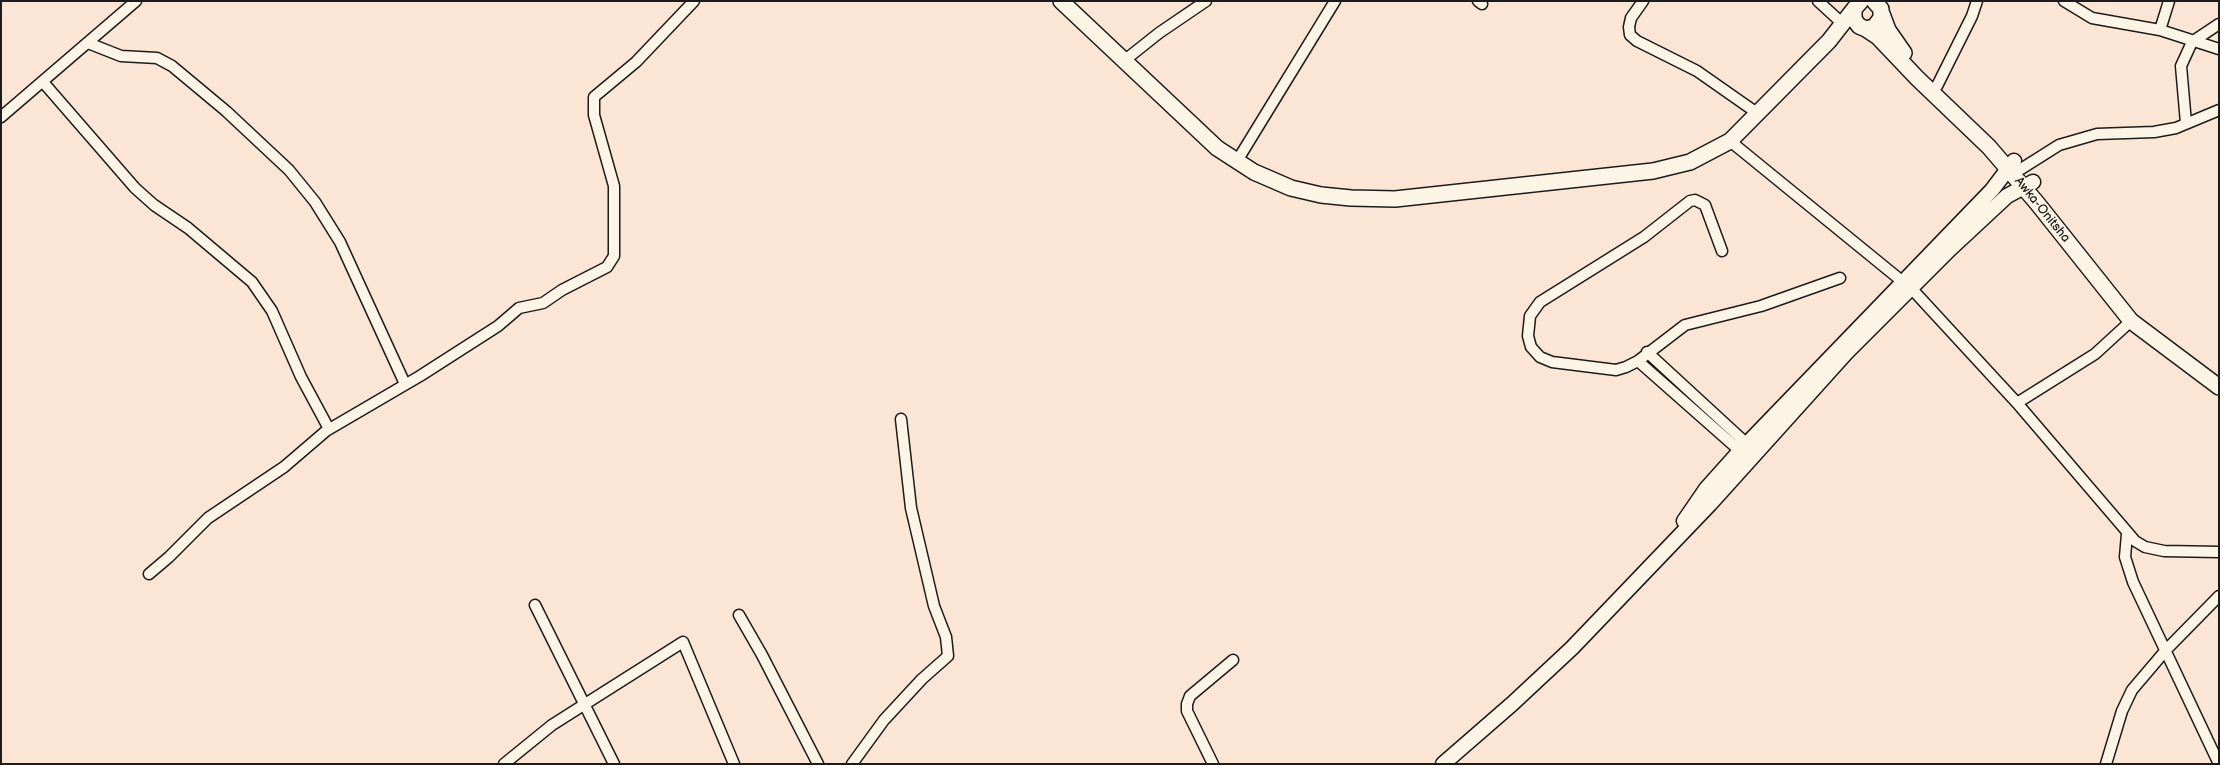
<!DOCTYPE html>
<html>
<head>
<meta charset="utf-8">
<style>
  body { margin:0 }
  #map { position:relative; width:2220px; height:765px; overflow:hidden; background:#fbe5d4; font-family:"Balsamiq Sans",sans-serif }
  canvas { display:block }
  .frame { position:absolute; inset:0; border:2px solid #1c1c1c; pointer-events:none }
</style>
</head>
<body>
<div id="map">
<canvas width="2220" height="765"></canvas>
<div class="frame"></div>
</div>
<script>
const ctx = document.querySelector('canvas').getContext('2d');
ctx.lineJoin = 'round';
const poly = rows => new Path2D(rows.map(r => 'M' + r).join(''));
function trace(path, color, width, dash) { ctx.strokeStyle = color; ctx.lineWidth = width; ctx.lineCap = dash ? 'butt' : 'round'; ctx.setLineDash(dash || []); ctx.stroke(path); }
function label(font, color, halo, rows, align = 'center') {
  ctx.font = font + ' "Balsamiq Sans",sans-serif'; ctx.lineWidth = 3; ctx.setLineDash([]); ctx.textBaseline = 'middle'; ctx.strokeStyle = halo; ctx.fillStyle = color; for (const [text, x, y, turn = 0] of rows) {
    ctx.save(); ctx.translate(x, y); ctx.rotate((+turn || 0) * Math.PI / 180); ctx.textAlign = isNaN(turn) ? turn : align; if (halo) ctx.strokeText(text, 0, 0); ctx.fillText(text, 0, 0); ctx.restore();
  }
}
const minor = poly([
  [1478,1,1482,4],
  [1643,1,1631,18,1629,27,1630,35,1637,41,1697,71,1757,113],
  [1818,1,1843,24],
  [2064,1,2092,18,2160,30,2219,49],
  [2160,30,2169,1],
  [88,43,121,56,157,58,172,66,226,111,289,170,315,202,340,242,405,384],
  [1125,60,1159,33,1206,1],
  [43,82,135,188,154,205,188,228,252,282,272,311,301,377,329,429],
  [1937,86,1972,16,1977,1],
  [1,117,136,1],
  [2186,123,2181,66,2192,42,2219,24],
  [1730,141,1903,282],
  [1237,161,1335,1],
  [2021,169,2059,145,2097,134,2154,132,2176,128,2219,110],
  [1722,251,1705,205,1695,200,1690,201,1644,237,1540,302,1530,316,1528,336,1531,347,1540,357,1552,362,1616,370,1626,367,1638,361,1685,325,1761,306,1840,278],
  [1911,288,2017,403,2135,541,2145,547,2164,551,2219,552],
  [1647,352,1747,444],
  [1638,361,1740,451],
  [2017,403,2095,354,2131,321],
  [2127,534,2125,557,2133,582,2219,764],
  [149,574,169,557,208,518,284,467,326,431,420,376,498,326,519,308,543,303,562,290,607,267,614,256,614,186,594,115,594,97,636,62,694,1],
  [535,605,614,764],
  [739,615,762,655,818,764],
  [504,764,552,725,683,642,734,764],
  [852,764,884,720,922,679,948,656,946,637,934,606,911,508,901,419],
  [1213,764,1187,711,1187,704,1190,696,1233,660],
  [2106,764,2122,711,2132,690,2166,650,2219,596]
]);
const secondary = poly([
  [1684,521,1706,489,1740,451,1992,190,2014,161],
  [1443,764,1512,704,1572,648,1710,504,1846,353,1950,249,2007,196,2033,182]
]);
const primary = poly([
  [1061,1,1217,148,1254,172,1291,188,1321,195,1351,198,1395,199,1653,171,1690,162,1730,141,1829,41,1854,9],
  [1861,1,1854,9,1854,19,1859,26,1866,29,1874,27,1881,18,1881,9,1874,1],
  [1882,14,1888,30,1904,53],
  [1866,29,1878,37,1917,78,1989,147,2037,203,2131,321,2219,387]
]);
const streetNames = [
  ["Awka-Onitsha",2042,210,51]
];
trace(minor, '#1c1c1c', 13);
trace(secondary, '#1c1c1c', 17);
trace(primary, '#1c1c1c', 18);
trace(minor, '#fcf5e5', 10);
trace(secondary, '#fcf5e5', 14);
trace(primary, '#fcf5e5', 15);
label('13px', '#1c1c1c', '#fcf5e5', streetNames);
</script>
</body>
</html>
